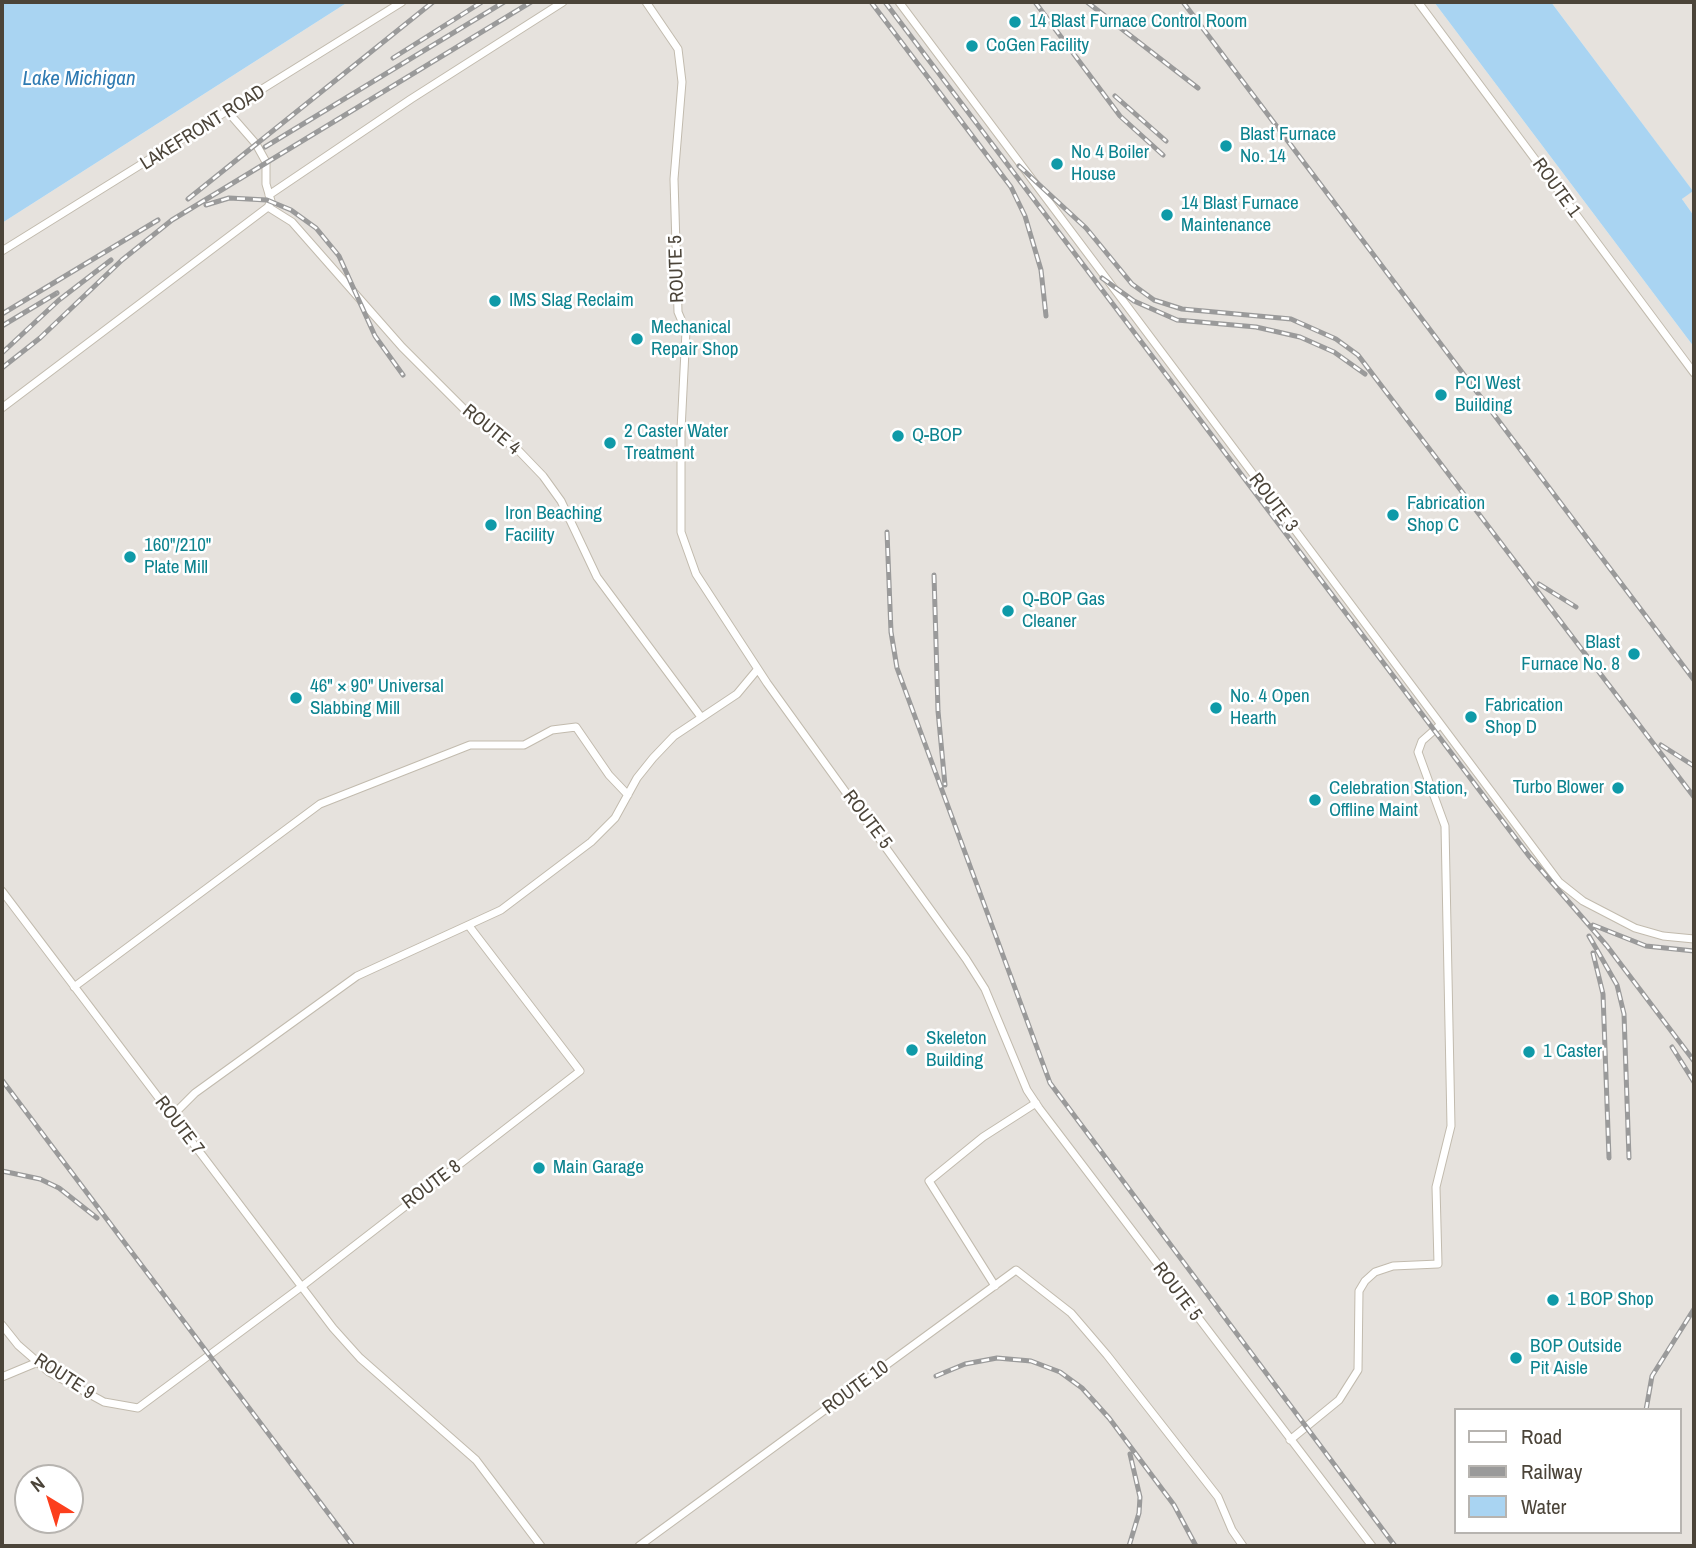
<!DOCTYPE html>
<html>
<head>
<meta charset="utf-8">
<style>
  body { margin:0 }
  #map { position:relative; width:1696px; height:1548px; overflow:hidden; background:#f6f3ec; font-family:"Archivo Narrow",sans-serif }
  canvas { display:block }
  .frame { position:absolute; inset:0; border:4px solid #4b4439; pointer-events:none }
  .legend { position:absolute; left:1454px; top:1408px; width:228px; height:126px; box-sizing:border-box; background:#fff; border:2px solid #b7b4b0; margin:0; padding:9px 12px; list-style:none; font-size:21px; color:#4b4439 }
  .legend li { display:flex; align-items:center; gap:14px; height:35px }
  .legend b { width:35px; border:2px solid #b7b4b0 }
  .north { position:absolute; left:14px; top:1464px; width:70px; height:70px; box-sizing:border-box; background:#fff; border:2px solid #b7b4b0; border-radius:50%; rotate:322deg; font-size:19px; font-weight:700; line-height:28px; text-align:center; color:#4b4439 }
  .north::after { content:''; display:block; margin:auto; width:24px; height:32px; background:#fc3f1d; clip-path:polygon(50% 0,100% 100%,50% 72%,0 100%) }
</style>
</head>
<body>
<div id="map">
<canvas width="1696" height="1548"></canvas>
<div class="frame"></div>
<ul class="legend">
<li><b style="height:9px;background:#fff"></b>Road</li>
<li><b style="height:9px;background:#9a9a9a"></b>Railway</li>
<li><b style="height:19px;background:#a9d4f2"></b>Water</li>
</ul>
<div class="north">N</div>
</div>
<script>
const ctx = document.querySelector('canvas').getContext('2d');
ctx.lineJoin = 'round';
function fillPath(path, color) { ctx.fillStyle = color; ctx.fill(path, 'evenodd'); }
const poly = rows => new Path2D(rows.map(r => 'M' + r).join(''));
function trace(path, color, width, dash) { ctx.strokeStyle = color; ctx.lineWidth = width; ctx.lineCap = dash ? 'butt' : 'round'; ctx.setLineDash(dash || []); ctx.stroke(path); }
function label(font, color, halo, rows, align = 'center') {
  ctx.font = font + ' "Archivo Narrow",sans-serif'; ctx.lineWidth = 5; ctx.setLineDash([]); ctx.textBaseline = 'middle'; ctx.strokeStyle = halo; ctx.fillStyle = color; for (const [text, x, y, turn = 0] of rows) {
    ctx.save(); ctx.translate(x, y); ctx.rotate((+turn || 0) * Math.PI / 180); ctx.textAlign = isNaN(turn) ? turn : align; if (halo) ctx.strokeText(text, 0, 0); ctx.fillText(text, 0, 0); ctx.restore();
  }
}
const industrial = poly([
  [348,2,1434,2,1694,347,1694,1546,2,1546,2,223],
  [1456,1410,1680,1410,1680,1532,1456,1532],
  [28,1478,70,1478,70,1520,28,1520],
  [1551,2,1694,2,1694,216,1682,199,1692,190]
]);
const water = poly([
  [2,2,348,2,2,223],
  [1434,2,1551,2,1693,191,1682,199,1694,216,1694,347]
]);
const minor = poly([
  [646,2,678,49,682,82,674,179,678,312,686,331,681,430,681,532,696,574,767,683,966,959,985,989,1027,1090,1039,1108,1372,1546],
  [899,2,1559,882,1583,901,1635,928,1663,936,1694,939],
  [1418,2,1694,373],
  [269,195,411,99,563,2],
  [268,207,292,222,402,347,473,418,518,450,543,476,561,501,597,577,701,717],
  [2,251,402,2],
  [2,408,268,207,271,201,266,184,266,162,256,144,228,112],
  [2,891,333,1328,360,1358,476,1460,541,1546],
  [74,987,320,804,470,745,524,745,552,730,576,727,609,775,628,795],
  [172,1116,195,1093,357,976,501,910,591,842,615,818,637,778,653,758,674,736,737,694,757,670],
  [995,1286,929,1181,983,1137,1036,1103],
  [2,1325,18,1345,49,1372,104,1402,138,1408,301,1287,580,1071,469,926],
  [2,1377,38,1362],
  [1290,1440,1339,1400,1358,1370,1359,1291,1365,1281,1375,1272,1393,1266,1438,1264,1436,1187,1451,1126,1445,826,1418,752,1422,741,1440,725],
  [639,1546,1016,1270,1071,1313,1107,1355,1218,1497,1232,1530,1243,1546]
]);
const rail = poly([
  [871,2,1011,187,1025,216,1041,270,1046,316],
  [885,2,1529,856,1607,946,1694,1061],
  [1035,2,1120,116,1163,155],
  [1087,2,1198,88],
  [1183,2,1694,680],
  [393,58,482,2],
  [1115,96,1166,141],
  [265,147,504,2],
  [1019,166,1086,228,1132,284,1154,300,1182,309,1291,319,1336,339,1358,355,1694,797],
  [188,199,433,2],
  [206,205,229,198,267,200,291,210,316,228,339,256,375,336,403,375],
  [1102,278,1134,301,1177,320,1256,327,1300,337,1334,352,1365,374],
  [2,314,158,220],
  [2,326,57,293],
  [2,353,59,300,111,260],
  [2,368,40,338,122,260,172,220,531,2],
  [887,532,891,632,897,668,1050,1083,1395,1546],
  [934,575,938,711,945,785],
  [1539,584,1576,607],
  [1661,745,1694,766],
  [1593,925,1646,946,1694,951],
  [1589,936,1617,985,1624,1014,1629,1158],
  [1593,953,1603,994,1609,1158],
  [1672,1047,1694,1082],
  [2,1080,353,1546],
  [2,1171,40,1179,59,1188,97,1218],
  [936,1376,965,1364,997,1358,1031,1361,1060,1372,1082,1388,1109,1418,1174,1505,1196,1546],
  [1646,1410,1652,1376,1694,1309],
  [1129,1546,1139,1513,1140,1497,1130,1454]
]);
const markers = [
  [1015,22,7,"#0f9aa8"],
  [972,46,7,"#0f9aa8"],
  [1226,146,7,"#0f9aa8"],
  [1057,164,7,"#0f9aa8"],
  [1167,215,7,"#0f9aa8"],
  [495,301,7,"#0f9aa8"],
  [637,339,7,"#0f9aa8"],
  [1441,395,7,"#0f9aa8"],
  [898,436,7,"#0f9aa8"],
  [610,443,7,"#0f9aa8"],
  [1393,515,7,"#0f9aa8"],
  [491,525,7,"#0f9aa8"],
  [130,557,7,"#0f9aa8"],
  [1008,611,7,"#0f9aa8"],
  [1634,654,7,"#0f9aa8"],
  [296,698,7,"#0f9aa8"],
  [1216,708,7,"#0f9aa8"],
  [1471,717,7,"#0f9aa8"],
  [1618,788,7,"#0f9aa8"],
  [1315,800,7,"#0f9aa8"],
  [912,1050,7,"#0f9aa8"],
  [1529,1052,7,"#0f9aa8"],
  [539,1168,7,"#0f9aa8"],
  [1553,1300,7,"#0f9aa8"],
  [1516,1358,7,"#0f9aa8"]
];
const cultureNames = [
  ["14 Blast Furnace Control Room",1029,22],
  ["CoGen Facility",986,46],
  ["Blast Furnace",1240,135],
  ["No. 14",1240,157],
  ["No 4 Boiler",1071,153],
  ["House",1071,175],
  ["14 Blast Furnace",1181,204],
  ["Maintenance",1181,226],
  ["IMS Slag Reclaim",509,301],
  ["Mechanical",651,328],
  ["Repair Shop",651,350],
  ["PCI West",1455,384],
  ["Building",1455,406],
  ["2 Caster Water",624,432],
  ["Treatment",624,454],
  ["Q-BOP",912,436],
  ["Fabrication",1407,504],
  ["Shop C",1407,526],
  ["Iron Beaching",505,514],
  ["Facility",505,536],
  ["160\"/210\"",144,546],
  ["Plate Mill",144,568],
  ["Q-BOP Gas",1022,600],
  ["Cleaner",1022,622],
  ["Blast",1620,643,"right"],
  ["Furnace No. 8",1620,665,"right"],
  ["46\" × 90\" Universal",310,687],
  ["Slabbing Mill",310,709],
  ["No. 4 Open",1230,697],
  ["Hearth",1230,719],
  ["Fabrication",1485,706],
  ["Shop D",1485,728],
  ["Turbo Blower",1604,788,"right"],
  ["Celebration Station,",1329,789],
  ["Offline Maint",1329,811],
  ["Skeleton",926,1039],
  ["Building",926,1061],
  ["1 Caster",1543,1052],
  ["Main Garage",553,1168],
  ["1 BOP Shop",1567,1300],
  ["BOP Outside",1530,1347],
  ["Pit Aisle",1530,1369]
];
const streetNames = [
  ["LAKEFRONT ROAD",203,128,-32],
  ["ROUTE 1",1556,188,54],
  ["ROUTE 5",677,269,-92],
  ["ROUTE 4",491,430,39],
  ["ROUTE 3",1273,503,53],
  ["ROUTE 5",867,820,53],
  ["ROUTE 7",179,1126,53],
  ["ROUTE 8",432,1185,-37],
  ["ROUTE 5",1177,1292,53],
  ["ROUTE 9",64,1377,33],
  ["ROUTE 10",856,1388,-36]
];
const waterNames = [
  ["Lake Michigan",79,79]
];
fillPath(industrial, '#e6e2dd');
fillPath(water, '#a9d4f2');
trace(minor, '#c2bbae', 9);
trace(minor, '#fff', 7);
trace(rail, '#9a9a9a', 5);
trace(rail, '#fff', 2.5, [8]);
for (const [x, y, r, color] of markers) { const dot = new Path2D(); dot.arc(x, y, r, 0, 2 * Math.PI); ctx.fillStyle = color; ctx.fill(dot); trace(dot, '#fff', 2.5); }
label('19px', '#0d838f', '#fff', cultureNames, 'left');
label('19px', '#4b4439', '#fff', streetNames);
label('italic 21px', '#2e7ab2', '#fff', waterNames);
</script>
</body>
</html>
